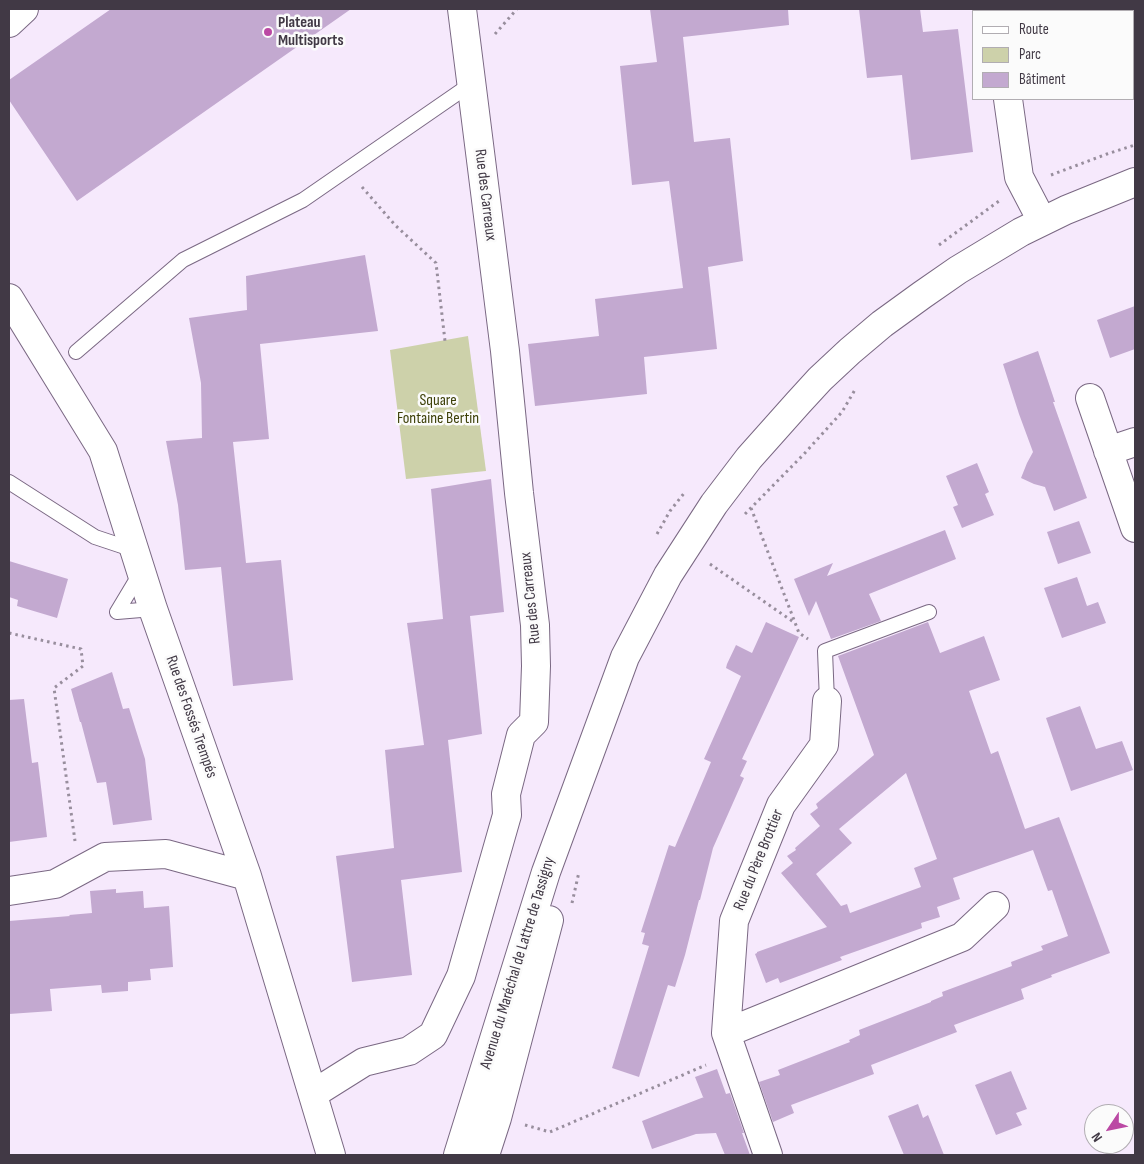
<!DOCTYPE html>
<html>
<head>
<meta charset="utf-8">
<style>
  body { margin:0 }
  #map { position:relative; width:1144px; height:1164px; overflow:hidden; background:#f6e9fc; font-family:"Sofia Sans Condensed",sans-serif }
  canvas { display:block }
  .frame { position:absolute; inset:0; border:10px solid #413945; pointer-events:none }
  .legend { position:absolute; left:972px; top:10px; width:162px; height:90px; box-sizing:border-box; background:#fbfbfb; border:1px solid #b1adb2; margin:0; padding:6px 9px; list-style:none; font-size:15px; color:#413945 }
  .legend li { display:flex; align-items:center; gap:10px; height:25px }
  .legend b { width:25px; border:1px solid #b1adb2 }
  .north { position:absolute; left:1084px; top:1104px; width:50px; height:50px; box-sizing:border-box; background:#fbfbfb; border:1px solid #b1adb2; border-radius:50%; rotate:236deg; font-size:14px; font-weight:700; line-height:20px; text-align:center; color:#413945 }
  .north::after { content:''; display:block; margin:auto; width:18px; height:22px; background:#bb49a4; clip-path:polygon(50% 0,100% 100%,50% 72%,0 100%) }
</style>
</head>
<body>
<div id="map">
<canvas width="1144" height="1164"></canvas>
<div class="frame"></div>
<ul class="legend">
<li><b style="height:6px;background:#fff"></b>Route</li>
<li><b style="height:14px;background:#cdd1aa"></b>Parc</li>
<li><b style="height:14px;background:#c3a9d0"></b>Bâtiment</li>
</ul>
<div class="north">N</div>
</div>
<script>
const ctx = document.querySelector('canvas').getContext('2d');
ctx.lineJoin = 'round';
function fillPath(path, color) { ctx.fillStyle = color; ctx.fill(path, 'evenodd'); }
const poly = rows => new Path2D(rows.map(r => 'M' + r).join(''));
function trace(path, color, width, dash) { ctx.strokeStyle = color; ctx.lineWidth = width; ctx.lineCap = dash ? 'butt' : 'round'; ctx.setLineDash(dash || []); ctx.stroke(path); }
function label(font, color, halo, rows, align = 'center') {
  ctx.font = font + ' "Sofia Sans Condensed",sans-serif'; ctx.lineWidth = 5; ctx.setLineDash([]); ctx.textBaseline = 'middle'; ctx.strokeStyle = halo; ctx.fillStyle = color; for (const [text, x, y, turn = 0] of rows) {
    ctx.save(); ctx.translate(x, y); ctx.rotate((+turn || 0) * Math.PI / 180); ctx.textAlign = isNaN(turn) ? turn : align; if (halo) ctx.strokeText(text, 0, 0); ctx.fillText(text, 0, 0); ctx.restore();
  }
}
const green = poly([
  [468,336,486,471,406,479,390,350]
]);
const building = poly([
  [111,9,351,9,77,201,9,100,9,80],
  [650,9,788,9,789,25,683,37,694,142,730,138,743,261,708,267,717,349,644,357,647,394,535,406,528,344,599,336,595,299,683,288,669,181,632,185,620,66,657,62],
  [859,9,920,9,923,32,958,29,973,152,911,160,902,75,867,78],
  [365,255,378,331,260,344,269,439,233,442,246,563,281,560,293,680,233,686,221,567,185,570,178,505,166,441,202,438,201,383,189,318,247,310,246,276],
  [1135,306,1135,349,1110,358,1097,320],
  [1038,351,1055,402,1053,402,1087,498,1054,511,1045,487,1034,484,1021,478,1027,463,1033,452,1019,414,1003,364],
  [977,463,989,492,985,494,994,515,962,528,953,507,958,505,946,476],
  [491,479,504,612,470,616,482,734,448,740,462,872,401,880,412,975,352,982,336,856,394,848,385,750,424,745,407,623,443,619,431,489],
  [1079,521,1091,553,1058,564,1047,532],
  [945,530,956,559,869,594,881,621,831,639,816,601,809,616,794,579,833,563,827,576],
  [9,561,68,579,57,618,17,606,18,600,9,597],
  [1077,577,1087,606,1098,602,1106,623,1062,638,1044,588],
  [766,622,799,637,742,759,747,761,740,776,744,778,713,848,700,900,699,900,685,955,675,987,668,985,639,1077,612,1068,649,946,642,944,645,933,641,932,669,845,675,847,711,762,704,759,741,676,726,668,727,664,736,645,752,653],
  [928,622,940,653,984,636,1000,680,969,691,991,754,998,751,1025,829,1059,817,1110,953,1051,975,1052,977,1021,989,1024,999,954,1025,957,1032,871,1065,874,1074,791,1105,794,1113,773,1122,759,1082,780,1075,778,1070,850,1042,849,1040,860,1035,859,1030,931,1002,931,1001,943,996,942,992,1012,966,1011,962,1043,950,1041,946,1068,936,1052,890,1048,891,1033,850,953,878,960,899,937,907,940,917,921,923,922,928,840,957,842,960,780,983,778,978,766,983,755,954,757,953,757,952,827,927,781,873,793,863,787,856,796,850,795,848,820,826,810,814,818,808,816,804,874,755,838,656],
  [906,773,937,859,914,868,921,887,850,913,847,904,841,906,816,874,852,843,839,829],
  [112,672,123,709,129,708,145,759,152,820,113,825,106,782,97,783,81,722,80,722,71,689],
  [24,699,32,763,38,762,47,837,9,842,9,700],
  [1080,706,1096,749,1122,741,1133,770,1071,791,1046,718],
  [116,889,116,893,143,891,144,908,169,906,173,967,150,969,151,980,128,982,128,991,102,993,101,985,50,989,52,1011,9,1014,9,921,70,916,69,915,92,913,90,891],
  [717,1069,726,1094,730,1093,744,1133,742,1133,750,1155,725,1155,716,1133,696,1134,652,1149,642,1121,704,1097,703,1097,695,1077],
  [1011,1071,1027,1109,1016,1113,1022,1125,996,1135,975,1085],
  [918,1104,923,1118,928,1115,944,1155,904,1155,888,1116]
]);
const path = poly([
  [495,34,517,9],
  [1051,175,1107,154,1135,145],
  [362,187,395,225,436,263,445,341],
  [939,245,999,201],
  [751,508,799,633,808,639],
  [745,514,804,454,842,412,856,388],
  [657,534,670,511,685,492],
  [710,564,795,623],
  [9,633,81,649,83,666,54,688,75,841],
  [572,903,579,872],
  [525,1125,550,1132,706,1065]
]);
const lane = poly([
  [76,352,183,260,303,200,471,84],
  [9,482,95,537,134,550],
  [117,612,141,572],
  [117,612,153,609],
  [827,701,825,651,929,612]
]);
const street = poly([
  [995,9,996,11],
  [9,23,24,9],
  [1008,99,1019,177,1042,221],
  [9,298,103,451,153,609,247,876,331,1155],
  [1090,398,1135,528],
  [1108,451,1135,442],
  [9,891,55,884,105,857,166,854,247,876],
  [726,1033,962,937,995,906],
  [313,1094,364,1062,409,1051,433,1035,461,976,507,815,506,794,521,735,534,722,536,666,535,625,519,493,505,351,462,9],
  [768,1155,726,1033,734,921,781,805,824,745,827,701]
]);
const secondary = poly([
  [458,1155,546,872,625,657,668,575,714,504,749,458,798,403,820,379,850,351,882,324,922,295,958,270,1021,232,1066,210,1135,182],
  [485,1155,497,1118,549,920]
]);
const markers = [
  [268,32,5,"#bb49a4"]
];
const poiNames = [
  ["Plateau",278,23],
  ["Multisports",278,41]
];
const streetNames = [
  ["Rue des Carreaux",485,195,83],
  ["Rue des Carreaux",531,598,-96],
  ["Rue des Fossés Trempés",191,717,71],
  ["Rue du Père Brottier",759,860,-68],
  ["Avenue du Maréchal de Lattre de Tassigny",518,963,-73]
];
const parkNames = [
  ["Square",438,401],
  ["Fontaine Bertin",438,419]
];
fillPath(green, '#cdd1aa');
fillPath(building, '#c3a9d0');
trace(lane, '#7a6883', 16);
trace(street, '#7a6883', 30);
trace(secondary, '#7a6883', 30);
trace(path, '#988e9d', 3, [2.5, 4]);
trace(lane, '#fff', 14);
trace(street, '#fff', 28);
trace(secondary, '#fff', 28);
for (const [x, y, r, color] of markers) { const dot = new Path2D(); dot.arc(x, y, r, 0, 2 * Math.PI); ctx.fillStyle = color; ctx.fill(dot); trace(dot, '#fbfbfb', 2); }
label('bold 16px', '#413945', '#fbfbfb', poiNames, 'left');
label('16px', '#413945', '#fbfbfb', streetNames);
label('16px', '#3d4008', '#fbfbfb', parkNames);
</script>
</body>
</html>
